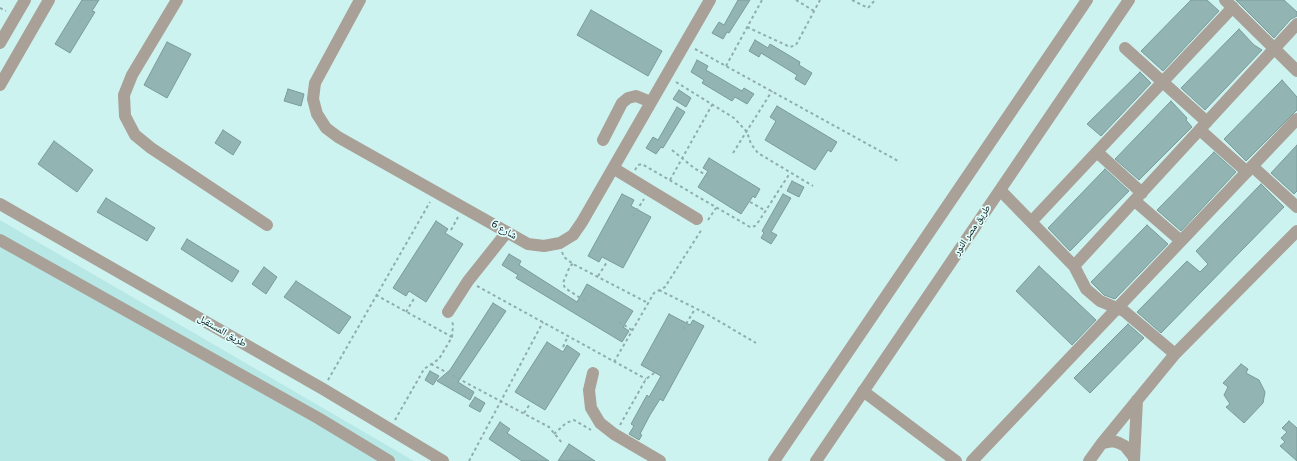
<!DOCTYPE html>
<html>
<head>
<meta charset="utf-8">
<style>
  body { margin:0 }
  canvas { display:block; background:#cdf3f1 }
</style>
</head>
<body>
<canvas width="1297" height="461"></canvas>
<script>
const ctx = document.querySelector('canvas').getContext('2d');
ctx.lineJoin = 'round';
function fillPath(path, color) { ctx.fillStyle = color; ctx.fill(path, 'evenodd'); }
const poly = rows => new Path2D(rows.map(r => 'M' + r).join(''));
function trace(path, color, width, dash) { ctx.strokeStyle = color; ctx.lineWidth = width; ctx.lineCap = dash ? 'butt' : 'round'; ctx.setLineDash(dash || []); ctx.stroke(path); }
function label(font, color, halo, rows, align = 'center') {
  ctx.font = font + ' "Noto Sans","Noto Naskh Arabic",sans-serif'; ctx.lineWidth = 3.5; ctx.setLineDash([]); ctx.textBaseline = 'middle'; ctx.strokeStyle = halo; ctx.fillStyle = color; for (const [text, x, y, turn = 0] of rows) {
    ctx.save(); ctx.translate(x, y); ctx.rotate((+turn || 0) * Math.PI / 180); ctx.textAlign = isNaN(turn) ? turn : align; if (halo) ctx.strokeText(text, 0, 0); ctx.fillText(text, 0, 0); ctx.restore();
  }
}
const built = poly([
  [0,220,414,461,0,461]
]);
const building = poly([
  [82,0,99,0,92,11,95,12,70,53,55,44,82,0],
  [738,0,750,0,729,33,727,32,723,39,712,33,719,22,724,25,738,0],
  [1191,0,1207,0,1219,11,1163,71,1141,51,1191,0],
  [1236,0,1284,0,1297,12,1297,16,1291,19,1274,38,1236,0],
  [591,10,662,51,648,76,577,35,591,10],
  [1239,29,1254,45,1262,50,1205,110,1181,88,1239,29],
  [755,40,768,48,770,44,800,62,799,65,812,73,805,85,795,79,797,75,761,53,759,57,749,51,755,40],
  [167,42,191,54,167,98,144,85,167,42],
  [697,60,708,66,706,70,742,91,744,88,754,94,747,104,735,97,732,101,702,83,704,80,691,72,697,60],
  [1140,72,1151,83,1101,136,1087,124,1140,72],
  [1282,80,1297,97,1297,110,1246,161,1224,139,1282,80],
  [288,89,304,94,301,106,284,101,288,89],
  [679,90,691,98,686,107,673,99,679,90],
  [1171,101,1187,118,1186,120,1192,127,1139,180,1115,159,1171,101],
  [777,106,837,142,831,152,828,150,815,170,765,140,776,121,770,117,777,106],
  [677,107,685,112,663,148,661,147,656,154,646,148,653,137,658,140,677,107],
  [223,130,241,142,233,155,215,143,223,130],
  [54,141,93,170,77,192,38,164,54,141],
  [1297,145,1297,191,1294,194,1271,173,1297,145],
  [1214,152,1236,172,1181,231,1157,210,1214,152],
  [709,158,760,189,755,198,753,196,741,214,698,187,708,171,703,168,709,158],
  [1105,169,1129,191,1070,251,1048,228,1105,169],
  [792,181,804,187,799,197,787,191,792,181],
  [1261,184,1284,207,1161,333,1137,312,1187,261,1200,272,1208,264,1196,251,1261,184],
  [622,194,634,200,631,206,651,217,623,268,602,257,599,262,588,256,622,194],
  [783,194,791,198,771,232,777,235,771,244,761,238,764,233,762,231,783,194],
  [106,198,155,228,147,241,97,212,106,198],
  [436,221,448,229,445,233,463,244,426,302,409,291,406,296,393,288,436,221],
  [1147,225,1168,244,1115,299,1104,295,1091,282,1147,225],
  [187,239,239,271,232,282,181,249,187,239],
  [509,254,521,261,519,265,577,302,587,284,633,311,623,327,629,331,622,342,516,278,518,275,502,265,509,254],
  [1039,266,1096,320,1072,345,1016,291,1039,266],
  [264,267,277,277,266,294,252,284,264,267],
  [296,281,351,317,339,334,284,297,296,281],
  [493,303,506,311,458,382,474,392,470,400,437,381,450,370,493,303],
  [669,314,690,325,693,320,704,326,663,401,660,399,650,415,640,434,642,435,639,440,629,434,634,426,631,424,647,395,649,397,661,376,641,365,669,314],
  [1128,324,1144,338,1090,393,1074,378,1128,324],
  [547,342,563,352,567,345,580,354,545,410,515,392,547,342],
  [1241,364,1248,369,1246,373,1259,380,1265,392,1263,403,1244,423,1226,407,1230,404,1224,395,1228,387,1223,383,1241,364],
  [430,371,439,376,433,385,425,380,430,371],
  [475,397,485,403,480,412,469,406,475,397],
  [1289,421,1297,428,1297,461,1280,446,1285,442,1281,438,1287,432,1282,428,1289,421],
  [500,422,510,429,507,433,549,461,522,461,489,439,500,422],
  [569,444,595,461,558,461,569,444]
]);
const path = poly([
  [796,0,814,11],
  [852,0,868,8,875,0],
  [0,8,6,11],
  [747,27,790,47,796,45,820,0],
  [695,49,900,162],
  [726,66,762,0],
  [676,82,734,118,747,132,751,144,758,153,813,186],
  [672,150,694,168,711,178],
  [733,153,772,91],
  [635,170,638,165,642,164,750,227,755,226,759,221,790,173],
  [670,180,712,105],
  [750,202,766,211],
  [633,216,644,199],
  [708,220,716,208],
  [451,230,458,217],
  [562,252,564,257,573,264,648,303],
  [573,264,570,266,563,283,565,288,585,301],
  [598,276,607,262],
  [477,286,646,379],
  [659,290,705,313,756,343],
  [376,295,452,337],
  [406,312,415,297],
  [619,322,632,330],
  [683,329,695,309],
  [563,347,568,336],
  [614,362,654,293,665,287,702,229],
  [431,364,549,427,563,444],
  [328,380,430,202],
  [524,413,530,404],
  [395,420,424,369,439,359,452,337,453,325,452,321],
  [620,425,646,379,657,371],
  [554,434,566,423,574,420,591,430],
  [469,461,543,322]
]);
const minor = poly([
  [177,0,132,75,124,95,125,116,135,135,151,148,267,225],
  [360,0,315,83,313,99,317,114,326,128,338,137,528,244,544,246,560,243,573,235,582,222,710,0],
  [1225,0,1297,71],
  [0,43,25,0],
  [1125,48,1207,122],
  [0,85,49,0],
  [1200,130,1247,172],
  [603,140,622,103,628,98,636,96,651,102],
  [1097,152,1142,193],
  [1252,166,1297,207],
  [613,168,697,219],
  [1000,190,1074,266,1086,289,1100,301,1124,311,1175,354],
  [1135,201,1181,241],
  [0,204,323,389,443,461],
  [1031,222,1233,7],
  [0,240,318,418,389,461],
  [1074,266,1297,24],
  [448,312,468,281,507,232],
  [593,373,589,390,591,408,600,423,614,434,660,461],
  [863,391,956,461],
  [1102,443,1113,441,1119,443,1125,446,1133,456],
  [774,461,1087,0],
  [816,461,1129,0],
  [972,461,1297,119],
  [1089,461,1102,443,1175,354,1297,231],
  [1134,461,1137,400]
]);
const streetNames = [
  ["شارع 6",504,230,29],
  ["طريق مصر النور",972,230,-56],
  ["طريق المستقبل",222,331,30]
];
fillPath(built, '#b8e8e6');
fillPath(building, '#92b5b4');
trace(building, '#799c9b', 1);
trace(path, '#8fadac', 2, [3, 3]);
trace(minor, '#a9a197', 12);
label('10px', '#041010', '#e0fefd', streetNames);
</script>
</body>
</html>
